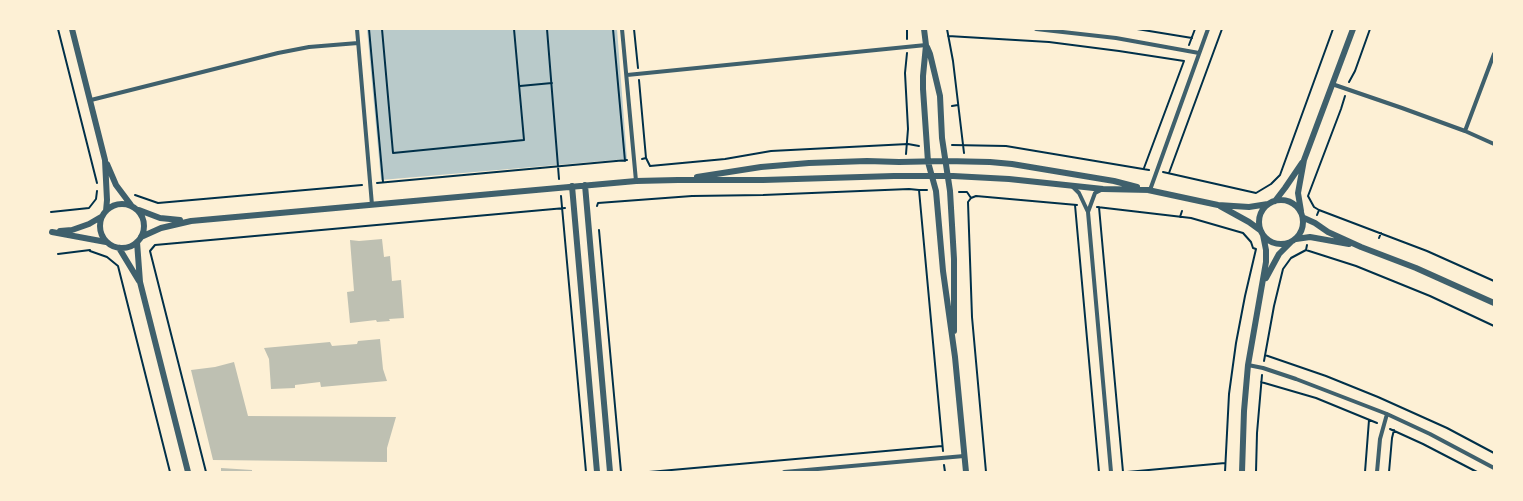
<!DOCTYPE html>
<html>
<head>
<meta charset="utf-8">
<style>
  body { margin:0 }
  #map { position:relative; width:1523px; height:501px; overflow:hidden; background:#fdf0d5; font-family:Literata,serif }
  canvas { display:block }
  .frame { position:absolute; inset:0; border:30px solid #fdf0d5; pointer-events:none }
</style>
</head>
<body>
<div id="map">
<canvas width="1523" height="501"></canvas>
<div class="frame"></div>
</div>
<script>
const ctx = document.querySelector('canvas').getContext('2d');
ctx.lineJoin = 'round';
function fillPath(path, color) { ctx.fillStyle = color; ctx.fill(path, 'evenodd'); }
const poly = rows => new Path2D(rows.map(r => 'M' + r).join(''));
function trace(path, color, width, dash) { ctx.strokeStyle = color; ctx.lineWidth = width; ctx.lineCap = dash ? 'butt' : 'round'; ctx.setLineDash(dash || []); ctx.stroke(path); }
const green = poly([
  [367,29,617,29,627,159,381,180]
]);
const building = poly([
  [382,239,384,257,390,256,392,281,401,280,404,318,389,319,390,321,377,322,376,320,350,323,347,292,354,291,350,240,359,241],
  [380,339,383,369,387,381,321,387,320,382,295,385,295,388,271,389,269,359,264,348,330,342,332,346,357,344,358,341],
  [234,362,248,416,396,417,387,448,387,462,213,460,191,370,215,367],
  [221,468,252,470,252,472,221,472]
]);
const path = poly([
  [58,29,97,183],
  [369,29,383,182],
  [382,29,393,153,524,140,514,29],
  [547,29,559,179],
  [613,29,625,161],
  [634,29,638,68],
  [907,29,907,39],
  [947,29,953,61,964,153],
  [1137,29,1192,38],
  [948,36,1049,42,1119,51,1184,61,1144,168],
  [1189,45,1195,29],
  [639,80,646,158],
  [1349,82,1355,71,1370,29],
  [520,86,552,83],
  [952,106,958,105],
  [952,145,1006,146,1149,170],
  [906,154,908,129,905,73,907,53],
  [642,159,646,158,650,166,725,159,771,151,908,144,919,146],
  [1163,172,1256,193,1271,184,1280,175,1333,29],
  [1169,173,1222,29],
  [377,183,627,160],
  [927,190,919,190,943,451],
  [959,192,967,192,971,198,976,196,1077,205],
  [135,195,158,203,362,185],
  [561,196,586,472],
  [971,198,968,202,972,317,986,472],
  [1075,205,1099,472],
  [597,206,598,203,692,196,763,195,909,189,919,190],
  [1097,207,1191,218,1243,233,1251,242,1253,248,1256,249,1245,296,1236,343,1229,394,1225,472],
  [1099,207,1123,472],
  [1319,210,1427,251,1494,281],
  [51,212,89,208,96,199,97,191],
  [1317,215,1319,210,1314,207,1308,196,1341,109,1345,96],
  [1180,217,1182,211],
  [599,230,621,472],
  [1379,238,1381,233],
  [1306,250,1356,266,1430,296,1494,326],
  [90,251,107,257,118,266,170,472],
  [58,254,90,250],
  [1265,355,1326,376,1378,397,1447,428,1494,453],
  [1264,361,1274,306,1283,269,1291,258,1306,250,1307,245],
  [1261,382,1316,398,1377,423],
  [1390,429,1423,444,1477,472],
  [944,465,945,472],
  [206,472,150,251,155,245,565,208],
  [649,472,942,446],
  [1127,472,1225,463],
  [1256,472,1257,433,1262,375],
  [1365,472,1369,420],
  [1389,472,1392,438,1394,430]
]);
const minor = poly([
  [357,29,372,205],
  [622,29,636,181],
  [1036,29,1116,38,1199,53],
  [627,75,926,45],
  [1332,84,1402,108,1465,131,1494,144],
  [91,100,278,53,309,47,358,43],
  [1465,131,1494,54],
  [1072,186,1079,193,1088,212,1111,472],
  [1150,190,1208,29],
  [1088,212,1095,193,1101,190],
  [1248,365,1263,368,1296,379,1387,414,1430,434,1494,468],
  [784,472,964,456],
  [1377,472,1380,439,1387,414]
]);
const tertiary = poly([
  [72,29,105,160,107,200,106,211],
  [924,29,926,45,923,76,923,89,928,162,936,191,943,271,955,357,966,472],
  [927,47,930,54,940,96,942,138,950,191,954,259,954,331],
  [107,164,116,185,131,205],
  [697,177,761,167,809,163,867,161,899,162,946,161,990,162,1012,164,1114,181,1137,187],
  [585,185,610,472],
  [572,186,597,472],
  [1148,190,1218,205,1249,207,1268,204],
  '1259 222a22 22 0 1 1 44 0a22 22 0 1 1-44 0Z',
  [1275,201,1285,188,1302,163],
  '100 226a22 22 0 1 1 44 0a22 22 0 1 1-44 0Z',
  [1220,206,1249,222,1260,230],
  [139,210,160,218,180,220],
  [1301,211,1298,193,1304,160,1353,29],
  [1304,218,1315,223,1328,232,1361,247,1416,268,1494,303],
  [60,231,72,230,89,224,101,217],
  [52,232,106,242],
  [141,237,161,228,191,221,636,181,678,180,763,180,894,176,953,176,1009,179,1103,189,1150,190],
  [1296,239,1310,237,1349,244],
  [137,242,140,282,188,472],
  [119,248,139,281],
  [1266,278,1279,254,1290,243],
  [1242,472,1244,411,1248,365,1266,262,1266,250,1263,235]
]);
fillPath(green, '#b9caca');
fillPath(building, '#bec0b2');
trace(path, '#003049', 2);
trace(minor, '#3f606c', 4);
trace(tertiary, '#3f606c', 6);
</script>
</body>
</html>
